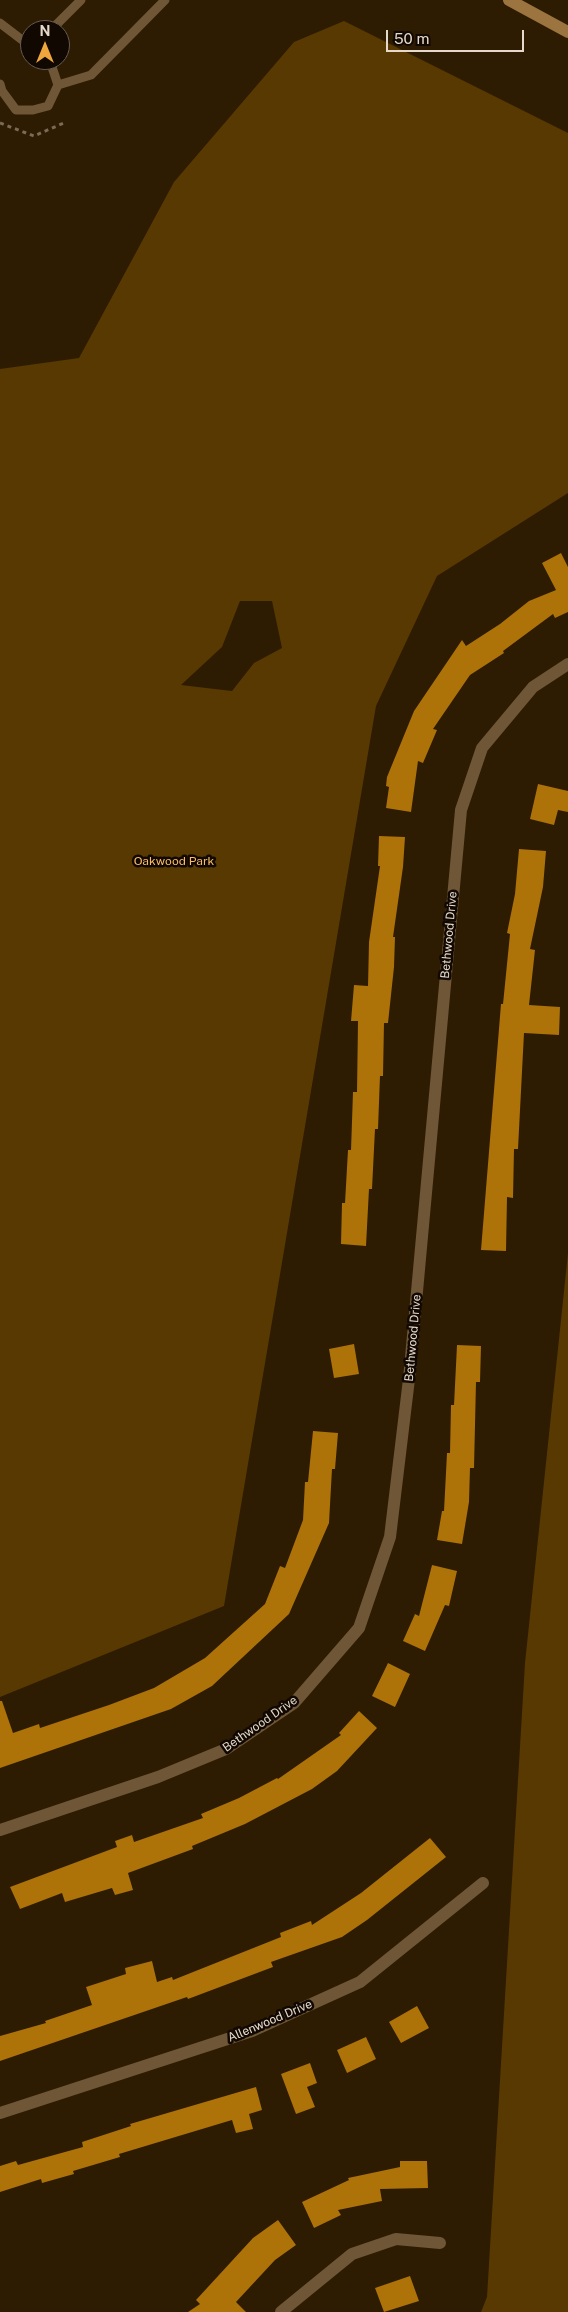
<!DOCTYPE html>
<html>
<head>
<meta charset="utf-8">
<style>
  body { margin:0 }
  #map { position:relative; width:568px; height:2312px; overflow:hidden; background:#2d1b02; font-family:"Public Sans",sans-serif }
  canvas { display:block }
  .north { position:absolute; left:20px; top:20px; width:50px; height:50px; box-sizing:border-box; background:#100801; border:1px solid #665c52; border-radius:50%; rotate:0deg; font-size:14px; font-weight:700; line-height:20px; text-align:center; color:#e6d9cb }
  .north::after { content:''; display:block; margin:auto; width:18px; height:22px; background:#efa73d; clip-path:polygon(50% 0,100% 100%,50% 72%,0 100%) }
  .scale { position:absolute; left:386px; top:30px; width:138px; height:22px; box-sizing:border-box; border:2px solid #e6d9cb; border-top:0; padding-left:6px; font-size:15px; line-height:18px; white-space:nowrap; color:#e6d9cb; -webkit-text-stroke:4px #100801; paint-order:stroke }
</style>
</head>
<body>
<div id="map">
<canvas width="568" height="2312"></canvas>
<div class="north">N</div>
<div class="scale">50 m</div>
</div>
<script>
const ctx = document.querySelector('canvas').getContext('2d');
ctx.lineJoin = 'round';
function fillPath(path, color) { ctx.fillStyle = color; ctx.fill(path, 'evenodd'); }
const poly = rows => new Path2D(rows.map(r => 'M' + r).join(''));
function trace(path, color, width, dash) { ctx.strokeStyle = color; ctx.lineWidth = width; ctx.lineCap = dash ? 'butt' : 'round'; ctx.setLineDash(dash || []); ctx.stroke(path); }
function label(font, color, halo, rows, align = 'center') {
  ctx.font = font + ' "Public Sans",sans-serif'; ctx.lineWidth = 5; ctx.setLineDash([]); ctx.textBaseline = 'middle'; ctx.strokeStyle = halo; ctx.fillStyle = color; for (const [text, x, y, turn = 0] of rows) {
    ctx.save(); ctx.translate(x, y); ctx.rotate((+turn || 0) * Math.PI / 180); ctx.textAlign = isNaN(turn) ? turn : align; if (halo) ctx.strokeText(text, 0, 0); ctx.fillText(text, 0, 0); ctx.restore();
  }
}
const green = poly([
  [344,21,568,133,568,493,437,576,376,706,224,1606,0,1697,0,369,79,358,174,182,294,42],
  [240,601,272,601,282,648,254,663,232,691,181,685,222,647],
  [568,1253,568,2312,481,2312,487,2297,525,1663]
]);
const building = poly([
  [561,553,568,567,568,612,555,618,553,614,503,651,504,653,470,675,433,729,437,730,423,763,418,761,411,812,386,808,389,787,386,786,387,777,414,711,462,640,466,646,500,624,529,601,556,590,542,563],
  [538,784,568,791,568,812,558,810,554,825,530,819],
  [379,836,405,837,403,867,393,937,395,937,394,967,388,1023,384,1023,383,1076,380,1076,378,1129,375,1129,372,1189,369,1189,366,1246,341,1244,342,1203,345,1203,348,1150,351,1150,353,1092,357,1092,358,1021,351,1021,354,985,368,986,369,942,380,866,378,866],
  [519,849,546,851,543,887,530,949,535,950,529,1005,560,1007,559,1035,524,1033,518,1149,514,1149,513,1198,507,1197,506,1251,481,1250,501,1004,503,1004,510,934,507,933,515,894],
  [354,1344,359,1374,334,1378,329,1349],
  [457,1345,481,1346,480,1382,476,1382,474,1468,470,1468,469,1502,462,1544,437,1540,442,1511,444,1511,447,1453,450,1453,451,1405,454,1405],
  [313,1431,338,1433,335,1469,332,1469,329,1523,289,1614,212,1686,171,1709,0,1768,0,1701,2,1701,13,1733,39,1724,40,1728,109,1705,154,1688,205,1658,265,1604,280,1566,285,1568,303,1520,305,1482,308,1482],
  [432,1565,457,1571,449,1606,445,1605,425,1651,403,1641,415,1614,419,1616],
  [388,1663,410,1674,395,1707,372,1696],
  [359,1711,377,1728,337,1771,312,1789,245,1824,192,1846,193,1849,128,1873,133,1890,115,1895,112,1888,65,1902,62,1893,20,1909,10,1887,117,1847,115,1841,132,1835,134,1842,203,1818,201,1814,239,1798,277,1778,278,1779,341,1735,339,1733],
  [430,1838,446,1857,367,1920,342,1937,271,1962,273,1967,188,1999,187,1997,0,2061,0,2036,46,2023,45,2021,92,2005,86,1987,126,1974,125,1968,152,1961,157,1982,172,1977,173,1980,281,1937,280,1933,311,1921,312,1925,361,1893],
  [417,2006,429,2028,401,2043,389,2022],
  [366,2037,376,2059,347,2073,337,2050],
  [310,2063,317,2083,307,2087,315,2107,296,2114,281,2074],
  [256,2087,262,2110,249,2114,253,2129,236,2133,232,2120,119,2154,120,2157,73,2171,74,2174,42,2183,41,2179,0,2192,0,2166,16,2161,18,2165,83,2147,82,2142,131,2126,130,2124],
  [400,2161,427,2161,428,2188,380,2189,382,2201,338,2210,341,2215,314,2228,302,2202,349,2180,348,2178,400,2167],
  [278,2220,296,2245,275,2260,236,2302,246,2312,188,2312,200,2304,196,2300,253,2238],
  [410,2276,419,2301,384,2312,375,2288]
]);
const path = poly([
  [0,123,34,136,66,122]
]);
const service = poly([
  [0,23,30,46],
  [51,30,81,0],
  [0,84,2,91,16,110,33,110,48,106,58,85,52,67,45,60],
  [58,85,91,75,165,0]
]);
const minor = poly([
  [0,1830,158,1777,226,1749,294,1703,359,1628,390,1537,409,1379,461,810,482,748,533,687,568,664],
  [0,2113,252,2031,360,1982,483,1883],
  [281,2312,352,2254,396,2239,440,2243]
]);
const secondary = poly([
  [509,0,568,32]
]);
const parkNames = [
  ["Oakwood Park",174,861]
];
const streetNames = [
  ["Bethwood Drive",449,935,-85],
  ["Bethwood Drive",413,1338,-85],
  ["Bethwood Drive",260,1724,-35],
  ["Allenwood Drive",270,2021,-23]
];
fillPath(green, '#593902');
fillPath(building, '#ad7208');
trace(path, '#7b6b56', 3, [4, 4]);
trace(service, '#6e5636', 9);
trace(minor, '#6e5636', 12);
trace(secondary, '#9b743f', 12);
label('12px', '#fbbc68', '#100801', parkNames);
label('12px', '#e6d9cb', '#100801', streetNames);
</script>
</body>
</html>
